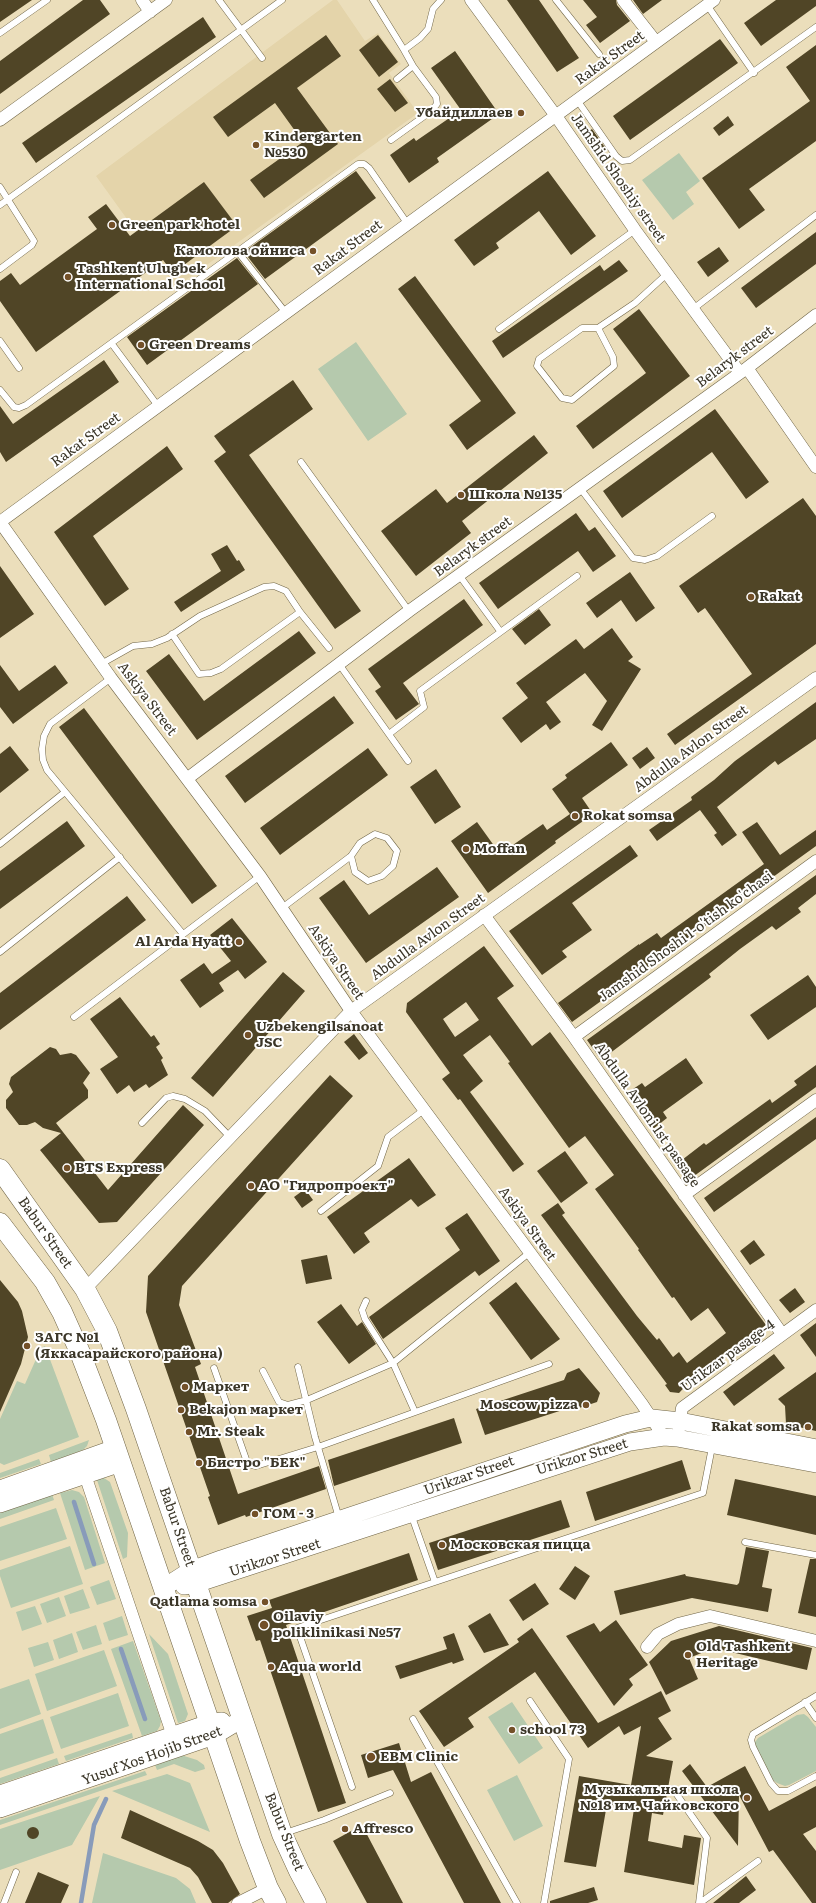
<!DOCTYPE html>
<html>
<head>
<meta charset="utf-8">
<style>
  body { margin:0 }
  canvas { display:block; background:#ebdebb }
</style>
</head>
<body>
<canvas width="816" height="1903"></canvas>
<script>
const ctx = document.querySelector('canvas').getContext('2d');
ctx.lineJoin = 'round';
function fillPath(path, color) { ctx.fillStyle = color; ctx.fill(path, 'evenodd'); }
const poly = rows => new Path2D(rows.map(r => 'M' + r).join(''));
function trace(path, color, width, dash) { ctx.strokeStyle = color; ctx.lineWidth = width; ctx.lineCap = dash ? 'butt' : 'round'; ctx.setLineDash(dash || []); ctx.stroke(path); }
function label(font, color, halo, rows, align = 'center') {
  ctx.font = font + ' Literata,serif'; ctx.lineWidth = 4; ctx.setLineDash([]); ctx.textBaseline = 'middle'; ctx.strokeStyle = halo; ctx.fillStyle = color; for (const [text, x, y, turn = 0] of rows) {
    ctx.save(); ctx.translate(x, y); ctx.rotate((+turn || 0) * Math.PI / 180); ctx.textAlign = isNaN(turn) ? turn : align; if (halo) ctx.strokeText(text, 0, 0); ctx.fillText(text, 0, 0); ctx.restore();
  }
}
const built = poly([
  [333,0,337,0,365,41,378,33,401,64,389,73,418,113,176,287,96,176]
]);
const green = poly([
  [679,153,700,181,686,192,694,204,673,220,642,180],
  [356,342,407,414,368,441,318,369],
  [45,1346,79,1437,4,1465,0,1463,0,1419,17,1381,25,1384,41,1348],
  [89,1440,87,1446,83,1450,51,1462,49,1455],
  [39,1459,41,1464,0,1478,0,1473],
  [104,1478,110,1482,128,1533,127,1557,123,1559,97,1480],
  [72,1490,79,1492,84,1497,105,1563,85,1570,60,1493],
  [52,1494,54,1500,0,1519,0,1513],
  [56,1508,67,1539,0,1561,0,1527],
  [70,1546,83,1584,11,1608,0,1576,0,1570],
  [109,1580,116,1599,97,1605,90,1587],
  [83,1589,90,1608,70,1614,64,1596],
  [59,1597,66,1616,47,1623,40,1604],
  [35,1606,42,1624,22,1631,16,1612],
  [122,1616,128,1635,109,1641,103,1623],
  [96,1625,102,1644,83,1650,76,1632],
  [72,1633,78,1652,59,1659,53,1640],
  [149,1634,168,1654,188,1714,185,1721,178,1723],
  [133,1641,161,1721,160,1726,157,1731,142,1736,111,1649],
  [48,1642,54,1660,34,1667,28,1648],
  [104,1650,117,1686,47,1711,35,1674],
  [29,1679,41,1714,0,1729,0,1689],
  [118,1693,129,1726,61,1749,50,1717],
  [512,1702,543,1748,519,1764,488,1717],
  [804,1714,808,1717,816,1727,816,1771,789,1785,785,1786,777,1783,773,1780,755,1745,755,1742,758,1738,797,1715],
  [43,1719,54,1753,0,1771,0,1734],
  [132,1733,133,1738,66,1761,64,1756],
  [181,1755,197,1760,204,1765,205,1769,195,1772,174,1764,157,1770,154,1762],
  [57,1758,59,1764,0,1784,0,1778],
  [145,1771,147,1775,0,1825,0,1820],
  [167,1774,190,1783,210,1832,112,1791],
  [517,1775,543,1826,514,1841,487,1790],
  [100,1796,72,1845,0,1870,0,1829],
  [103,1853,176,1878,190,1889,196,1903,92,1903]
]);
const stream = poly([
  [74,1502,94,1564],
  [121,1649,145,1719],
  [81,1903,94,1825,106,1799]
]);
const building = poly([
  [0,0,32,0,0,22],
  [83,0,100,0,110,14,0,94,0,61],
  [507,0,539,0,579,58,557,72],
  [583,0,616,0,617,5,630,21,600,43,586,25,597,17],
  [633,0,662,0,643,14],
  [776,0,816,0,816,6,761,46,744,23],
  [203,17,216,37,36,163,22,143],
  [326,35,341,56,297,88,338,144,264,198,250,180,303,142,275,103,228,137,213,117],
  [378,35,398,62,379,77,359,50],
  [720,39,738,63,630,140,613,116],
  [816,45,816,141,749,189,765,210,739,229,702,178,810,101,786,67],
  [455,51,499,114,437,158,439,162,409,183,390,155,414,138,416,141,461,110,431,68],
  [390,79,408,103,395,112,377,89],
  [728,116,734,125,719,136,713,128],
  [592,129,606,149,596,156,582,136],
  [356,171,376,198,265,279,244,252],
  [548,171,596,236,571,255,539,211,496,243,499,248,474,266,454,240],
  [204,182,237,226,173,273,163,260,36,352,0,301,0,281,11,273,20,285,97,229,88,217,106,204,130,236],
  [816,232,816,264,756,308,741,288],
  [719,247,729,261,708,277,697,262],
  [237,258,258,284,147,365,127,337],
  [619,260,628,271,503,358,492,341,600,265,604,271],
  [415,276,516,413,467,450,449,425,481,401,398,289],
  [639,309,690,376,593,449,576,426,646,373,613,329],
  [104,360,119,382,6,462,0,452,0,406,13,424],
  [293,380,313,409,249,455,361,611,335,629,214,461,226,452,214,436],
  [715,409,769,482,746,499,712,452,622,518,603,491],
  [534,435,548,453,462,521,471,533,416,576,381,531,436,489,447,503],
  [167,446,183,469,93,536,129,589,105,606,54,532],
  [803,498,816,516,816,644,675,745,667,734,752,674,705,608,698,613,679,586],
  [576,513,589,531,595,527,616,556,593,572,578,551,498,609,479,583],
  [227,545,237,561,239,560,245,570,181,612,174,602,221,571,211,554],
  [0,566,34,614,0,638],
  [630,572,655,608,636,622,621,600,597,618,586,603],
  [464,599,483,625,403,683,419,704,396,720,375,691,381,687,368,669],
  [539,609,551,625,525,645,512,629],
  [612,628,633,657,628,661,641,669,602,731,592,725,607,701,585,673,546,702,561,722,550,730,546,724,521,743,502,718,528,698,516,683,576,639,584,649],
  [299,631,316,653,197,740,146,671,169,654,204,701],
  [0,665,19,691,55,665,68,683,13,724,0,707],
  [334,696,354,723,245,803,225,776],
  [816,702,816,739,778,765,775,761,717,807,737,835,722,846,714,835,717,833,700,810,657,841,649,830,692,800,691,797,714,780,735,761],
  [84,708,217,886,192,904,59,727],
  [611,742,628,765,582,798,593,814,555,841,556,843,488,893,451,841,477,822,500,854,543,824,547,830,570,814,552,789,567,778,565,775],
  [10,746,29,770,0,793,0,754],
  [647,747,655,758,640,769,632,758],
  [368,748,388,775,280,855,260,828],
  [436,769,461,807,435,824,410,787],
  [67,821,85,846,0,909,0,871],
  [757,822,780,855,816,830,816,846,572,1022,558,1003,639,944,639,945,657,933,661,938,764,864,742,832],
  [630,845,638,856,572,903,592,930,562,951,567,957,542,975,509,931],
  [437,867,459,897,366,963,319,898,344,880,369,915],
  [816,875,816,894,798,908,801,912,776,930,772,926,740,949,709,974,711,977,601,1060,587,1040],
  [127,896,146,920,0,1030,0,993],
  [232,918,267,962,245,979,238,970,219,983,224,991,200,1008,180,980,204,963,212,974,231,961,210,935],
  [484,946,514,986,497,998,532,1046,550,1032,766,1325,736,1347,735,1345,695,1376,679,1393,670,1392,665,1385,667,1384,541,1215,558,1203,565,1213,562,1215,637,1316,657,1340,659,1338,673,1357,679,1352,687,1363,726,1333,708,1308,691,1321,674,1297,672,1298,638,1250,639,1249,595,1189,614,1175,585,1136,569,1148,508,1063,510,1062,490,1035,463,1055,483,1081,470,1092,524,1164,513,1172,460,1099,458,1100,442,1079,450,1073,406,1012,407,1003],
  [466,1002,479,1020,455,1037,443,1019],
  [283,972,305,991,213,1097,191,1078],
  [808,975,816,987,816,1007,768,1040,750,1015],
  [120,997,151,1037,154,1035,160,1044,156,1047,163,1058,161,1060,168,1075,149,1088,146,1084,134,1092,129,1085,117,1094,100,1069,118,1057,90,1019],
  [354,1034,368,1053,359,1060,344,1042],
  [50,1047,56,1049,60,1055,71,1053,76,1055,90,1073,83,1083,88,1090,88,1098,56,1123,108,1190,183,1105,204,1125,117,1222,99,1223,40,1150,61,1133,43,1128,35,1122,27,1125,19,1125,6,1108,6,1100,13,1092,9,1084,11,1077],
  [686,1058,703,1083,663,1112,667,1118,653,1129,627,1093,642,1083,645,1087],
  [816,1065,816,1087,690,1179,678,1163,704,1143,706,1145,770,1099,772,1103,797,1085,794,1081],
  [330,1075,353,1096,182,1286,179,1305,201,1364,195,1367,238,1494,319,1466,326,1489,246,1517,245,1515,218,1525,208,1497,210,1496,146,1312,148,1276],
  [816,1117,816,1139,714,1212,704,1198],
  [565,1151,588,1183,561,1203,537,1171],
  [409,1158,436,1195,418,1207,411,1199,364,1233,370,1242,354,1254,327,1217],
  [305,1189,313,1200,302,1208,294,1197],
  [467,1213,500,1261,479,1276,475,1271,383,1339,369,1317,460,1250,445,1228],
  [754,1240,765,1255,750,1265,740,1251],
  [327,1255,332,1279,306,1284,301,1260],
  [0,1280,18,1302,22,1311,28,1337,21,1364,0,1412],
  [516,1282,560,1339,531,1360,489,1303],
  [795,1288,805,1302,790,1313,779,1300],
  [341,1304,357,1326,362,1322,376,1344,349,1364,317,1322],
  [816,1323,816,1357,800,1335],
  [774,1354,785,1368,734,1406,723,1392],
  [579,1368,600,1393,597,1402,573,1410,572,1407,485,1435,476,1409,564,1380,567,1373],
  [816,1372,816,1431,786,1424,785,1406,778,1399],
  [454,1418,462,1443,334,1486,328,1460],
  [682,1460,691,1489,595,1521,586,1492],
  [735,1479,816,1496,816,1535,727,1515],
  [561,1500,570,1527,438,1570,429,1543],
  [746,1547,769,1551,762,1587,772,1589,768,1612,692,1598,620,1615,614,1591,685,1574,686,1576,737,1585,739,1583],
  [409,1553,418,1580,286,1625,346,1803,318,1812,260,1640,256,1641,247,1616,272,1608,269,1600],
  [810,1559,816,1559,816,1617,798,1613],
  [575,1566,590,1576,575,1600,559,1589],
  [535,1583,549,1604,523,1621,509,1600],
  [490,1613,509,1645,484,1653,468,1626],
  [616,1620,648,1665,629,1679,633,1685,614,1706,566,1636,594,1623,600,1632],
  [719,1626,812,1648,807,1670,714,1648,689,1658,698,1679,666,1695,649,1662,671,1641],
  [532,1628,598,1723,661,1691,671,1711,658,1718,672,1739,646,1756,673,1761,663,1815,652,1813,648,1841,682,1848,684,1835,701,1838,694,1885,624,1872,634,1809,607,1804,596,1867,564,1862,579,1776,631,1785,641,1726,624,1735,619,1726,588,1748,535,1672,468,1718,474,1727,444,1747,419,1711,519,1642,517,1639],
  [454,1633,464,1660,453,1664,452,1662,400,1679,395,1666,447,1649,443,1637],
  [399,1743,411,1782,431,1772,501,1903,464,1903,393,1770,368,1778,361,1755],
  [690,1764,707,1787,745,1766,769,1811,816,1786,816,1827,803,1834,816,1851,816,1903,812,1903,773,1850,769,1852,739,1795,738,1846,682,1771],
  [130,1810,198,1841,213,1850,223,1863,240,1894,228,1903,212,1903,198,1877,190,1868,121,1838],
  [362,1825,403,1903,367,1903,333,1841],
  '27 1833a6 6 0 1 1 12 0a6 6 0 1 1-12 0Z',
  [38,1872,69,1885,61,1903,25,1903],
  [746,1876,756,1890,739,1903,713,1903],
  [594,1887,598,1900,588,1903,550,1903,550,1901]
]);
const lane = poly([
  [219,0,262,58],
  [373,0,404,50],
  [556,0,599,54],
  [707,5,754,73],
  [0,33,47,0],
  [397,79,413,66,404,50,420,38,428,29,433,9,441,0],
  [577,100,616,156,622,161,630,160,816,27],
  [391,140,430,112,437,104,436,97,413,66],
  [0,187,34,241,32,245,0,269],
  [0,205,282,0],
  [238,252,286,313],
  [693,309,816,215],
  [598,328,613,357,614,366,572,400,562,398,537,366,539,359,582,328,598,328,635,303,668,273],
  [499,329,635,230],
  [0,341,19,368],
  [112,344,158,406],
  [0,390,14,407,19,408,26,405,358,164,364,164,369,168,407,223],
  [301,462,409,611],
  [580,488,633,558,645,560,657,556,712,516],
  [459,575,500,631],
  [172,634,199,674,211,673,221,669,300,612],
  [101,664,133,646,152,644,167,638,200,616,264,587,274,586,286,591,300,612,329,648],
  [339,664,408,761],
  [111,678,50,724,44,736,42,749,43,760,47,770,183,934],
  [389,734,424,707,420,691,577,576],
  [0,844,65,792],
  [282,908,351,856,360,843,375,834,387,838,397,851,393,866,382,876,368,881,355,872,351,856],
  [0,952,120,857],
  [74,1017,260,876],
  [142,1123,166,1098,173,1096,185,1099,205,1111,230,1137],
  [321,1211,378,1166,388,1137,425,1109],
  [366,1301,362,1310,365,1319,393,1363,415,1412],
  [298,1367,315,1437,339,1518],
  [214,1368,247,1462,251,1465,256,1466,318,1447,549,1364],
  [263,1371,279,1402,288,1405,307,1400,393,1363,529,1253],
  [745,1542,816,1555],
  [435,1582,703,1493,712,1447],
  [816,1696,753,1734,751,1740,753,1747,771,1783,778,1791,788,1791,816,1776],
  [530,1701,569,1759,544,1903],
  [805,1702,816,1718],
  [413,1719,517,1903],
  [352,1787,297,1628,435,1582,411,1514],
  [673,1789,707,1838,699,1903],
  [285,1833,324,1820,390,1793],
  [4,1903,16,1872],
  [700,1903,758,1861]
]);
const street = poly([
  [142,0,150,12],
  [471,0,556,116,635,230,740,373],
  [623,0,656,42],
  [0,120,166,0],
  [747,368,816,467],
  [0,522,111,678,260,876,351,1011,642,1404,664,1437],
  [0,522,714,0],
  [188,778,409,611,747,368,816,315],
  [484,915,574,1037,782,1334],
  [574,1037,816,861],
  [684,1195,816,1100],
  [85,1289,351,1011,816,678],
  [679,1429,682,1408,816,1310],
  [83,1469,175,1742],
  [647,1647,658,1634,678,1624,710,1616,816,1641],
  [238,1903,268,1888]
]);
const secondary = poly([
  [0,1489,115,1448],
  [0,1504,121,1463],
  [184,1586,196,1584,630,1442,664,1437,677,1438,816,1464],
  [163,1588,191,1570,221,1559,625,1424,642,1420,652,1418,680,1421,816,1448],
  [0,1794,209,1723,222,1721],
  [0,1809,214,1736,242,1719]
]);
const primary = poly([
  [0,1169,85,1289,107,1331,136,1409,282,1834,299,1871,316,1903],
  [0,1223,45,1282,62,1312,79,1350,106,1420,250,1841,268,1888,276,1903]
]);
const markers = [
  [521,113,4,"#735028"],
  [256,145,4,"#735028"],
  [112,225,4,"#735028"],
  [313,251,4,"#735028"],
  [68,277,4,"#735028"],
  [141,345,4,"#735028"],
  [461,495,4,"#735028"],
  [751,597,4,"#735028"],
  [575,816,4,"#735028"],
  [466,849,4,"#735028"],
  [239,942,4,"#735028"],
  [248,1035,4,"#735028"],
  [67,1168,4,"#735028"],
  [251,1186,4,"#735028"],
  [27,1346,4,"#735028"],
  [185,1387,4,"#735028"],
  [586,1405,4,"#735028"],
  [181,1410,4,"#735028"],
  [808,1427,4,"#735028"],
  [189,1432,4,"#735028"],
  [199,1463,4,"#735028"],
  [255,1514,4,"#735028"],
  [442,1545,4,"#735028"],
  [265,1602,4,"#735028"],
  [264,1625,5,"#735028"],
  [688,1655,4,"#735028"],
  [271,1667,4,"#735028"],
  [512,1730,4,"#735028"],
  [371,1757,5,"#735028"],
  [747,1798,4,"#735028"],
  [345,1829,4,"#735028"]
];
const streetNames = [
  ["Rakat Street",610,58,-36],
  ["Jamshid Shoshiy street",618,178,55],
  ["Rakat Street",348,248,-37],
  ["Belaryk street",735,357,-37],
  ["Rakat Street",86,440,-36],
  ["Belaryk street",473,547,-36],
  ["Askiya Street",147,699,53],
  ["Abdulla Avlon Street",691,749,-36],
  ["Abdulla Avlon Street",428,937,-36],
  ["Jamshid Shoshi 1-o'tish ko'chasi",686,937,-36],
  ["Askiya Street",336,962,56],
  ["Abdulla Avloni 1st passage",647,1115,55],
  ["Askiya Street",527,1224,54],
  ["Babur Street",45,1233,55],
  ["Urikzar pasage-4",728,1356,-36],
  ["Urikzor Street",582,1457,-17],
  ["Urikzar Street",469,1476,-19],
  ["Babur Street",177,1527,71],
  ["Urikzor Street",275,1558,-18],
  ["Yusuf Xos Hojib Street",152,1756,-20],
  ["Babur Street",284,1832,68]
];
const poiNames = [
  ["Убайдиллаев",513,113,"right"],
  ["Kindergarten",264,137],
  ["№530",264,153],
  ["Green park hotel",120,225],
  ["Камолова ойниса",305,251,"right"],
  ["Tashkent Ulugbek",76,269],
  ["International School",76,285],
  ["Green Dreams",149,345],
  ["Школа №135",469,495],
  ["Rakat",759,597],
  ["Rokat somsa",583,816],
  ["Moffan",474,849],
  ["Al Arda Hyatt",231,942,"right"],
  ["Uzbekengilsanoat",256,1027],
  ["JSC",256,1043],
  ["BTS Express",75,1168],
  ["АО \"Гидропроект\"",259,1186],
  ["ЗАГС №1",35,1338],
  ["(Яккасарайского района)",35,1354],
  ["Маркет",193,1387],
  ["Moscow pizza",578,1405,"right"],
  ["Bekajon маркет",189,1410],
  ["Rakat somsa",800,1427,"right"],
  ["Mr. Steak",197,1432],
  ["Бистро \"БЕК\"",207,1463],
  ["ГОМ - 3",263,1514],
  ["Московская пицца",450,1545],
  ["Qatlama somsa",257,1602,"right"],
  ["Oilaviy",273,1617],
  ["poliklinikasi №57",273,1633],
  ["Old Tashkent",696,1647],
  ["Heritage",696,1663],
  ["Aqua world",279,1667],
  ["school 73",520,1730],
  ["EBM Clinic",380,1757],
  ["Музыкальная школа",739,1790,"right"],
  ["№18 им. Чайковского",739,1806,"right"],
  ["Affresco",353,1829]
];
fillPath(built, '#e4d4aa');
fillPath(green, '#b5c9ad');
trace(stream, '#889bba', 4.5);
fillPath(building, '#504526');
trace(lane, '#706546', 7);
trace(street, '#706546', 13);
trace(secondary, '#706546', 18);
trace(primary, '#706546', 21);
trace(lane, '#fff', 6);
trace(street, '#fff', 12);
trace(secondary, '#fff', 17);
trace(primary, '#fff', 20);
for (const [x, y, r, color] of markers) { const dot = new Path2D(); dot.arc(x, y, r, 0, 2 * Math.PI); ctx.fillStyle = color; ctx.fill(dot); trace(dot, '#fff', 1.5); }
label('14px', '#3b3628', '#fff', streetNames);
label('bold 14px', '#3b3628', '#fff', poiNames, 'left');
</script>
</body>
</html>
